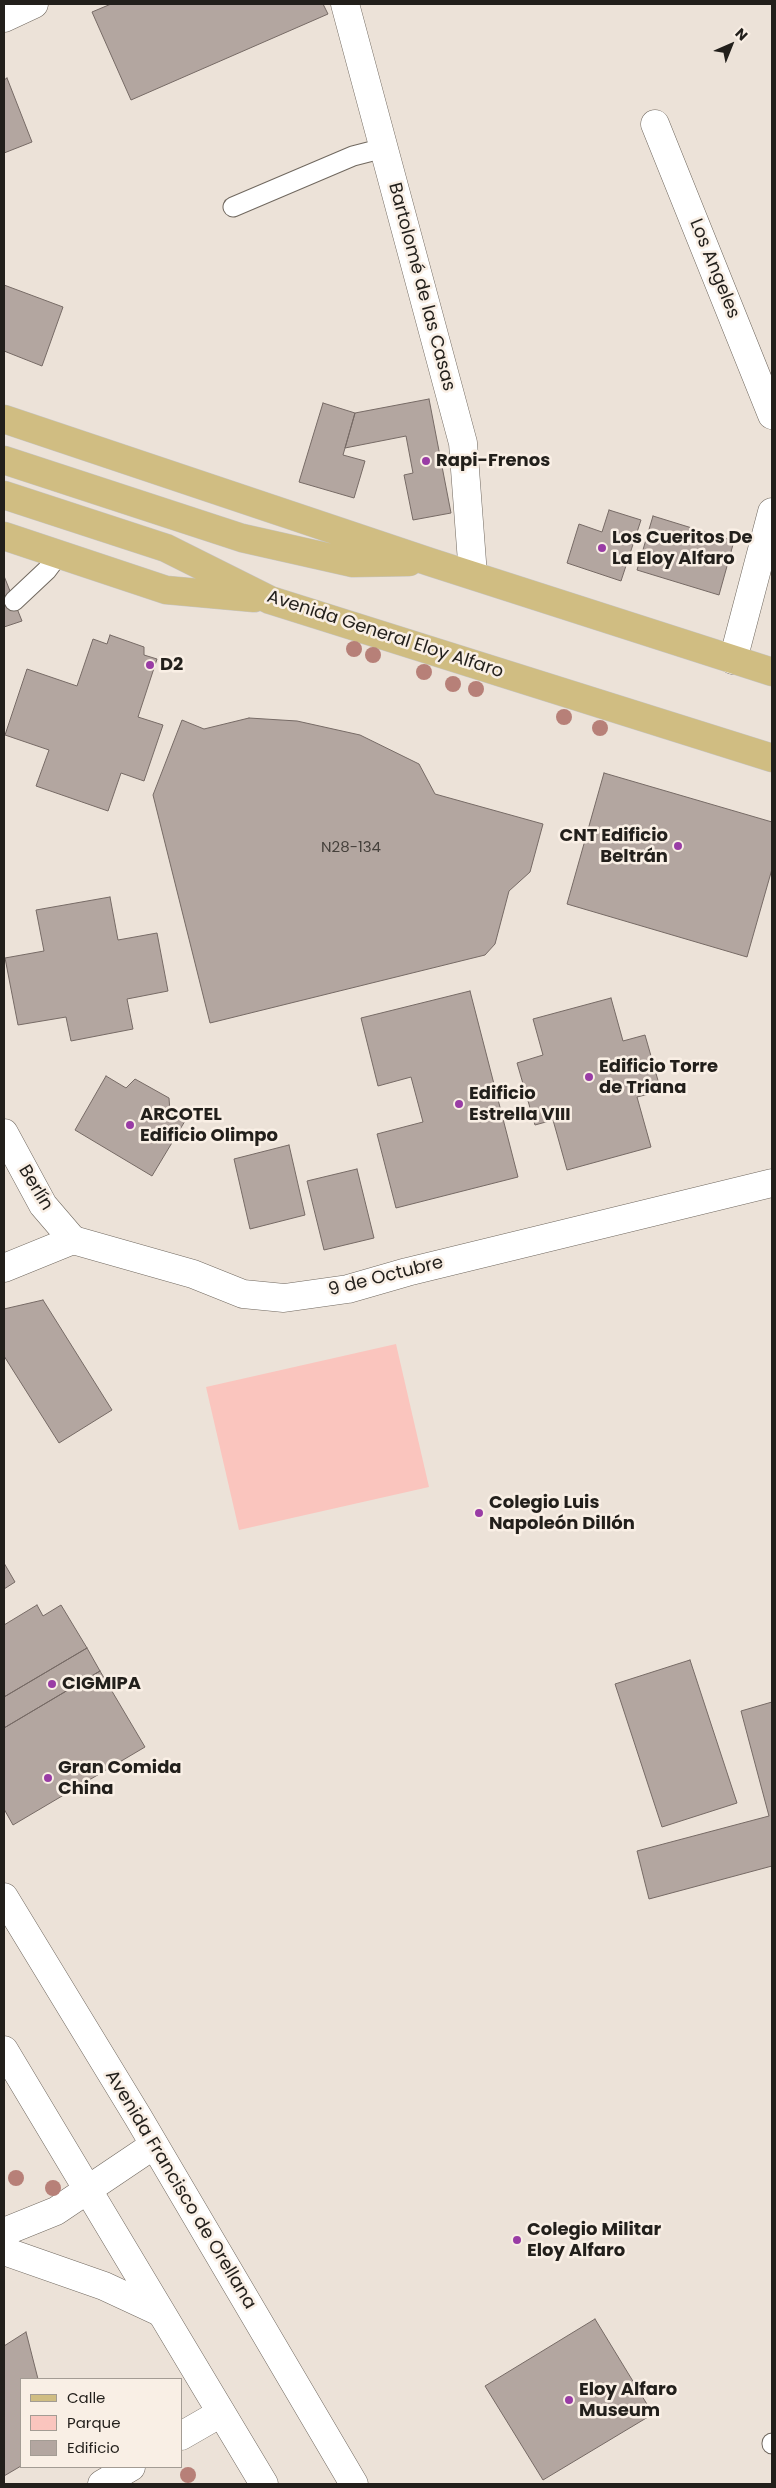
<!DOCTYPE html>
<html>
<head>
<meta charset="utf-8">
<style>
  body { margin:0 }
  #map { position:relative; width:776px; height:2488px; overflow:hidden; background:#ece2d8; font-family:Poppins,sans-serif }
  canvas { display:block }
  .frame { position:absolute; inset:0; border:5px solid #221f1b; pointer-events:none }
  .legend { position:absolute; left:20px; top:2378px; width:162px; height:90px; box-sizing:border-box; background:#f9efe5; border:1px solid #a39c94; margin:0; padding:6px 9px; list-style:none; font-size:15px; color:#221f1b }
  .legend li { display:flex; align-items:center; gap:10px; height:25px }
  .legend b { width:25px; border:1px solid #a39c94 }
  .north { position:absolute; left:706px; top:20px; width:50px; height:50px; -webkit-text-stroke:4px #f9efe5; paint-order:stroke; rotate:44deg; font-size:14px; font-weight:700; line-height:20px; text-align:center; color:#221f1b }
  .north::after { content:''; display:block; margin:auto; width:18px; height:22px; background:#221f1b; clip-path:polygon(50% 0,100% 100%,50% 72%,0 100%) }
</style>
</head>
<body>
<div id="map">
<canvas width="776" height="2488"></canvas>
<div class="frame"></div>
<ul class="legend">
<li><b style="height:6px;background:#d0bd82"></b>Calle</li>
<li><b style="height:14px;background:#fac5be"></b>Parque</li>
<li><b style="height:14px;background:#b3a6a0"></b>Edificio</li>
</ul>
<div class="north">N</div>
</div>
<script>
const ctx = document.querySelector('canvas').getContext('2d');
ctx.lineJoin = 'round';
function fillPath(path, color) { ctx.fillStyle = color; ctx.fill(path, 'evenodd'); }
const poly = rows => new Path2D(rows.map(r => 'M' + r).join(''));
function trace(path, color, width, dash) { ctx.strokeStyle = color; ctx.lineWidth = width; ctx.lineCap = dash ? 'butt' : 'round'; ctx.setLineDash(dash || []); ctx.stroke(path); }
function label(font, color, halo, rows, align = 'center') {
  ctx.font = font + ' Poppins,sans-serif'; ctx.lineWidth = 5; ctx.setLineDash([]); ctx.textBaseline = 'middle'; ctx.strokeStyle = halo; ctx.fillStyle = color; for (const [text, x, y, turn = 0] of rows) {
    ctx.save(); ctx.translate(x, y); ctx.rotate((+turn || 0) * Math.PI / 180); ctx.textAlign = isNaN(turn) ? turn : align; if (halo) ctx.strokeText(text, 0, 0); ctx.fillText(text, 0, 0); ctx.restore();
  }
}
const green = poly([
  [396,1344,429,1487,239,1530,206,1387]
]);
const building = poly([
  [111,4,323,4,328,14,131,100,92,12,111,4],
  [7,78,32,142,4,153,4,80,7,78],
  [4,285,63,307,42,366,4,351,4,285],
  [429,399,451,513,413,520,404,475,413,473,406,436,345,448,355,413,429,399],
  [323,403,355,413,343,455,365,461,354,498,299,482,323,403],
  [609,510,641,520,621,581,567,563,579,524,602,532,609,510],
  [653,516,734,541,719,595,637,570,653,516],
  [4,576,22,621,4,627,4,576],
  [110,635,144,647,144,655,157,659,138,717,163,725,144,781,121,773,108,811,36,786,49,750,5,735,27,669,77,686,93,639,107,644,110,635],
  [249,718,297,721,360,735,419,764,435,794,543,824,530,872,509,891,495,944,485,955,210,1023,153,795,182,720,204,729,249,718],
  [604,773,772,822,772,869,747,957,567,904,604,773],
  [110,897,118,940,157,933,168,991,127,999,133,1029,71,1041,66,1017,18,1025,5,958,44,951,36,910,110,897],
  [470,991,518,1177,396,1208,377,1134,423,1122,411,1077,378,1086,361,1018,470,991],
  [611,998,623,1041,645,1035,661,1091,637,1097,651,1147,567,1170,553,1120,535,1125,517,1063,543,1055,533,1019,611,998],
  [106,1076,126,1088,135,1079,169,1098,170,1112,185,1121,152,1176,75,1130,106,1076],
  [289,1145,305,1215,250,1229,234,1159,289,1145],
  [357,1169,374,1238,324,1250,307,1181,357,1169],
  [43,1300,112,1410,59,1443,4,1356,4,1309,43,1300],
  [4,1563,15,1582,4,1589,4,1563],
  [37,1605,43,1616,61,1605,87,1648,4,1697,4,1625,37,1605],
  [87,1648,100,1671,4,1728,4,1697,87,1648],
  [690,1660,737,1803,662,1827,615,1684,690,1660],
  [100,1671,145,1747,13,1825,4,1809,4,1728,100,1671],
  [772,1702,772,1866,649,1899,637,1851,769,1816,741,1711,772,1702],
  [595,2319,653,2414,543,2480,485,2386,595,2319],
  [26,2332,38,2379,21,2379,21,2466,4,2476,4,2346,26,2332]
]);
const service = poly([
  [233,207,353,156,384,148],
  [14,601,47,570,59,554],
  [772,2443,772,2444]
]);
const minor = poly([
  [345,4,463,443,473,575],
  [655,124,772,415],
  [733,660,772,512],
  [4,1133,43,1205,73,1240],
  [4,2232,56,2211,154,2145],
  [4,2251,104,2286,160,2312],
  [181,2436,221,2413],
  [102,2484,131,2467]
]);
const tertiary = poly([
  [4,1268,73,1240,193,1274,243,1294,284,1298,348,1289,407,1272,772,1183]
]);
const secondary = poly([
  [4,18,34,4],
  [4,1897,138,2117,354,2484],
  [4,2050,264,2484]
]);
const primary = poly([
  [4,419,430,562,772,672],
  [4,460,242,538,353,563,409,562],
  [4,495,166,548,270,600,772,758],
  [4,536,166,590,254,598]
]);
const trees = [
  [354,649],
  [373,655],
  [424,672],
  [453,684],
  [476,689],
  [564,717],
  [600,728],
  [16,2178],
  [53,2188],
  [188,2475]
];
const markers = [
  [426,461,5,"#993ca5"],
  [602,548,5,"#993ca5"],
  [150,665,5,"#993ca5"],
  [678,846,5,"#993ca5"],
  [589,1077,5,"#993ca5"],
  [459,1104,5,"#993ca5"],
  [130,1125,5,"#993ca5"],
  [479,1513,5,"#993ca5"],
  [52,1684,5,"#993ca5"],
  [48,1778,5,"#993ca5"],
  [517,2240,5,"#993ca5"],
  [569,2400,5,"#993ca5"]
];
const numberNames = [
  ["N28-134",351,848]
];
const streetNames = [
  ["Los Angeles",714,269,68],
  ["Bartolomé de las Casas",421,287,75],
  ["Avenida General Eloy Alfaro",385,635,18],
  ["Berlín",35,1188,59],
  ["9 de Octubre",386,1277,-14],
  ["Avenida Francisco de Orellana",180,2190,59]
];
const poiNames = [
  ["Rapi-Frenos",436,461],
  ["Los Cueritos De",612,538],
  ["La Eloy Alfaro",612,559],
  ["D2",160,665],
  ["CNT Edificio",668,836,"right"],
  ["Beltrán",668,857,"right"],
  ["Edificio Torre",599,1067],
  ["de Triana",599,1088],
  ["Edificio",469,1094],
  ["Estrella VIII",469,1115],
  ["ARCOTEL",140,1115],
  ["Edificio Olimpo",140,1136],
  ["Colegio Luis",489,1503],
  ["Napoleón Dillón",489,1524],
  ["CIGMIPA",62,1684],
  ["Gran Comida",58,1768],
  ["China",58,1789],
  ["Colegio Militar",527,2230],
  ["Eloy Alfaro",527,2251],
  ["Eloy Alfaro",579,2390],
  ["Museum",579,2411]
];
fillPath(green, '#fac5be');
fillPath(building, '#b3a6a0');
trace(building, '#766a65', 1);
trace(service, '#70685f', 21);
trace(minor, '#70685f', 29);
trace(tertiary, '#70685f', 29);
trace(secondary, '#70685f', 29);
trace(primary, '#c6c5c4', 29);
trace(service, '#fff', 19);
trace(minor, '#fff', 28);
trace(tertiary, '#fff', 28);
trace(secondary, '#fff', 28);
trace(primary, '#d0bd82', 28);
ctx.fillStyle = '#b78078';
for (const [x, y] of trees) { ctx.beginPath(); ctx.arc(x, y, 8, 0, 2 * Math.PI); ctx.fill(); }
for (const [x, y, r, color] of markers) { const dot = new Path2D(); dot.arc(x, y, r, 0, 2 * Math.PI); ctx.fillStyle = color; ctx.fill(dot); trace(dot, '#f9efe5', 2); }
label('15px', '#46413c', null, numberNames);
label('18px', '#221f1b', '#f9efe5', streetNames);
label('bold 18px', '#221f1b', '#f9efe5', poiNames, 'left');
</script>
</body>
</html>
